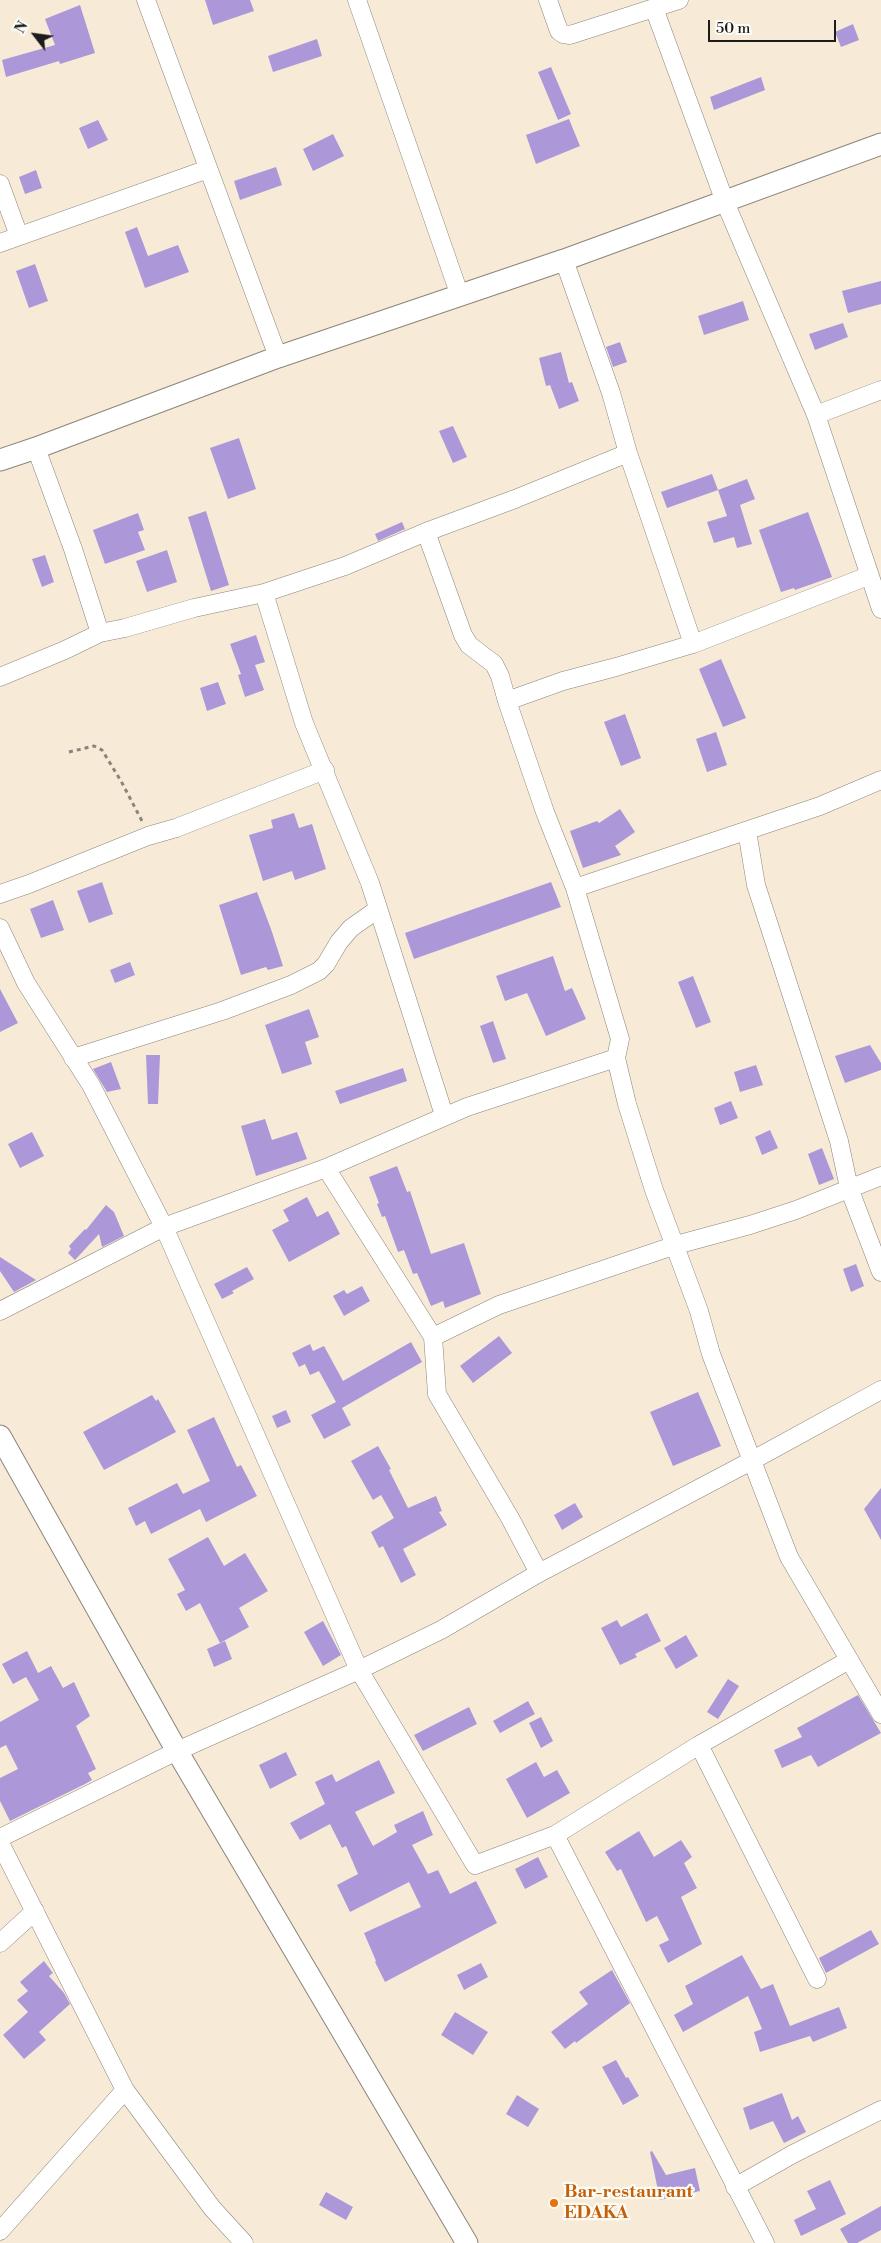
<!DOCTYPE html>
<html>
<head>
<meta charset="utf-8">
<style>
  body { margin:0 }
  #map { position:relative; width:881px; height:2243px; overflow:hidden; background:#f7ebd8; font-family:"Libre Bodoni",serif }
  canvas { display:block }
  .north { position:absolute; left:10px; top:10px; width:50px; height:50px; -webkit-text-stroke:4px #fdfcf7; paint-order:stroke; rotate:300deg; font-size:14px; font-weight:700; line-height:20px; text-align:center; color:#1c1c1c }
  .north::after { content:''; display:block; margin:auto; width:18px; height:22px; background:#1c1c1c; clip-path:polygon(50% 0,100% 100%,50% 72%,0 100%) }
  .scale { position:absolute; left:708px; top:20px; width:128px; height:22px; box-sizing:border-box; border:2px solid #1c1c1c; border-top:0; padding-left:6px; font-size:15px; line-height:18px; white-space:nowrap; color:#1c1c1c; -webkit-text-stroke:4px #fdfcf7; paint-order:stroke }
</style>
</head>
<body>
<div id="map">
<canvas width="881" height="2243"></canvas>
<div class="north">N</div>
<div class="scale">50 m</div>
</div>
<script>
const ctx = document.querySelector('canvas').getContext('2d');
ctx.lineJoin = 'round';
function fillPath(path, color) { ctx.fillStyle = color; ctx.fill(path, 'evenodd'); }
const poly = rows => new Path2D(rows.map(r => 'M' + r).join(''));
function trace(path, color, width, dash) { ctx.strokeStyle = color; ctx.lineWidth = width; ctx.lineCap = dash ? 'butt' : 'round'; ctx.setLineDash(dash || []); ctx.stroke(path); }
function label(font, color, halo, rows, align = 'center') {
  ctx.font = font + ' "Libre Bodoni",serif'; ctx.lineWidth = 4.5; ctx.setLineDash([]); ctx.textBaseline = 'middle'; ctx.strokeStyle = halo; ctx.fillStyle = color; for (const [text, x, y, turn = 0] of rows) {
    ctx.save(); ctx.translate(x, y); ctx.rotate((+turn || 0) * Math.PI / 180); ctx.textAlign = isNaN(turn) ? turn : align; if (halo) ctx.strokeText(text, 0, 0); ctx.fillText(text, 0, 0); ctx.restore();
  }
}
const building = poly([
  [205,0,250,0,254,11,213,25],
  [80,5,95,53,60,64,59,61,6,77,2,60,55,45,45,19],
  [853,24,859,40,841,47,835,32],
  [317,39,322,56,273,72,268,56],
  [551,67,571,114,558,120,538,72],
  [761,77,765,90,714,110,710,97],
  [569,119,580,146,536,164,526,135],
  [98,120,108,140,88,149,79,128],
  [333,134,344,156,313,171,303,149],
  [276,167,282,185,240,200,234,181],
  [36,170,42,188,25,194,19,177],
  [137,227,148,256,178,245,189,272,145,288,125,232],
  [35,264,48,301,29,308,16,271],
  [881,281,881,304,848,313,842,291],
  [743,301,749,320,704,335,698,316],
  [843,323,848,337,815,350,809,334],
  [620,342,627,362,613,367,606,347],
  [561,352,569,383,572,382,579,401,559,409,550,385,546,386,539,358],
  [453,426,467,457,453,463,439,431],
  [239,438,256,489,228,499,210,448],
  [712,474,718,490,667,508,661,492],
  [747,479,755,499,740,505,752,544,737,548,734,537,714,543,707,522,727,516,718,490],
  [206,511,229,585,211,591,188,517],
  [808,512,832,577,795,590,794,588,781,592,759,530],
  [138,513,144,530,138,532,145,550,105,564,93,530],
  [402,522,405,529,378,541,375,534],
  [167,550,177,582,147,592,136,561],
  [45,555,54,582,42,587,32,559],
  [256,635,265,662,255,665,264,690,245,697,238,675,241,674,230,644],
  [721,659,746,718,723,727,699,669],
  [218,682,226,704,207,711,200,688],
  [625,714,641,758,621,766,604,722],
  [716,732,727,765,707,772,696,739],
  [620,809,635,832,615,846,621,855,583,868,570,831,597,821,599,823],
  [294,813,299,828,312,824,326,869,295,880,292,871,263,881,249,835,273,828,271,820],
  [102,882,113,914,89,923,77,891],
  [551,882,561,907,414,959,405,933],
  [257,892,271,929,283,966,268,970,266,967,241,975,219,905],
  [53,900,64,930,41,938,30,909],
  [553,956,565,991,572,988,586,1019,546,1036,527,993,505,1001,496,976],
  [130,962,135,975,115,983,110,970],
  [693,976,711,1022,696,1028,678,982],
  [0,989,18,1023,0,1032],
  [309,1009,319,1037,305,1042,312,1064,282,1074,265,1025],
  [493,1021,506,1059,493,1063,480,1026],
  [870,1045,881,1063,881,1070,845,1083,835,1056],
  [146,1055,160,1055,158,1104,148,1104],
  [111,1062,121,1089,107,1092,93,1069],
  [756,1065,763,1085,740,1092,734,1072],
  [403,1068,407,1081,340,1104,335,1091],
  [731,1101,738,1118,720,1125,714,1108],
  [265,1119,272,1140,297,1132,307,1159,256,1176,241,1126],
  [770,1130,778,1148,762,1155,755,1137],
  [32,1132,44,1156,20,1168,8,1144],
  [822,1148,834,1179,819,1185,808,1154],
  [397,1166,407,1192,410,1191,431,1254,464,1243,481,1294,445,1308,443,1301,431,1306,417,1273,413,1274,404,1250,398,1252,385,1216,382,1217,377,1204,379,1203,369,1177],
  [307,1197,317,1217,328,1211,340,1234,289,1262,272,1230,289,1221,283,1210],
  [106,1205,114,1212,124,1236,102,1247,99,1234,75,1260,68,1253,71,1249,69,1246,85,1229,86,1230],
  [0,1257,36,1280,14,1292,0,1271],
  [856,1264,864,1286,851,1292,843,1269],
  [247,1267,254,1279,232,1291,234,1293,222,1299,214,1284],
  [362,1286,370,1301,344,1316,333,1296,344,1290,347,1294],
  [499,1336,512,1353,473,1383,460,1366],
  [411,1342,422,1362,342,1408,351,1425,324,1439,311,1415,336,1402,319,1371,310,1375,305,1364,299,1367,292,1353,310,1344,313,1351,324,1346,343,1381],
  [698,1392,721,1446,673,1466,650,1412],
  [152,1395,156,1401,158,1399,176,1432,104,1470,83,1432],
  [286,1410,291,1422,277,1428,272,1416],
  [214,1417,237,1467,241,1465,257,1496,206,1522,200,1509,151,1534,145,1521,136,1526,128,1508,177,1483,183,1494,210,1481,187,1430],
  [378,1446,391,1469,389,1470,408,1508,436,1496,442,1511,439,1512,447,1525,403,1549,416,1575,401,1583,383,1546,379,1548,371,1532,394,1518,381,1495,373,1500,351,1461],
  [881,1488,881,1540,864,1509],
  [575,1503,583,1517,562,1530,554,1515],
  [208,1537,224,1566,245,1553,268,1591,239,1608,249,1627,220,1643,200,1603,186,1611,177,1594,185,1590,168,1559],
  [647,1613,661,1641,635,1654,637,1657,620,1665,601,1628,617,1620,621,1627],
  [323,1621,341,1655,323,1666,304,1632],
  [686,1635,698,1656,676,1669,664,1648],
  [225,1641,232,1659,214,1667,207,1649],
  [27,1651,38,1673,51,1666,63,1688,74,1682,90,1716,76,1726,96,1769,88,1773,92,1780,85,1784,10,1821,0,1801,0,1778,18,1769,6,1745,0,1748,0,1722,39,1700,26,1677,13,1684,2,1664],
  [728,1679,739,1686,718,1719,707,1712],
  [858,1695,881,1733,818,1767,811,1755,782,1768,774,1750,802,1737,797,1728],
  [528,1701,535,1714,500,1733,493,1721],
  [469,1707,477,1724,423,1751,414,1735],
  [541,1717,553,1741,541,1748,529,1723],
  [286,1752,297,1775,270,1789,259,1765],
  [379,1760,395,1793,355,1812,373,1846,397,1832,394,1825,423,1811,433,1835,412,1845,428,1874,438,1870,450,1894,476,1881,497,1923,385,1982,375,1962,376,1961,364,1933,421,1907,409,1882,350,1912,337,1885,358,1874,346,1846,342,1848,330,1824,300,1840,290,1823,325,1804,315,1782,332,1774,336,1782],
  [536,1762,544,1777,557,1770,570,1793,527,1818,506,1779],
  [639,1831,654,1857,681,1840,692,1857,684,1863,697,1888,681,1897,702,1944,668,1963,659,1945,669,1940,657,1916,646,1922,621,1869,617,1871,605,1852],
  [538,1857,548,1877,525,1889,515,1869],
  [871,1930,879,1944,826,1973,819,1958],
  [742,1955,761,1989,773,1984,790,2026,839,2007,847,2028,813,2042,810,2036,760,2052,754,2032,762,2029,748,1996,683,2032,674,2015,693,2004,685,1986],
  [44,1961,53,1973,49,1976,64,1993,70,2004,39,2032,46,2040,24,2059,3,2035,28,2012,17,2000,28,1991,20,1982],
  [481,1963,488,1977,464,1990,457,1975],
  [612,1970,630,2003,576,2043,575,2041,565,2049,551,2032,588,2004,579,1992],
  [455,2012,488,2032,473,2055,441,2035],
  [616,2060,626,2078,628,2077,639,2096,623,2105,602,2067],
  [782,2093,792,2120,798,2116,806,2132,784,2143,773,2121,750,2130,743,2108],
  [517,2095,539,2109,528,2127,506,2114],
  [652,2151,666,2175,695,2168,700,2191,660,2200,650,2152],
  [830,2180,846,2214,801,2236,794,2220,816,2209,807,2191],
  [326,2192,353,2207,346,2220,319,2205],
  [881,2206,881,2230,857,2243,848,2243,840,2229]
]);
const path = poly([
  [69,752,94,746,102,750,121,781,142,821]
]);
const minor = poly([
  [146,0,278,357],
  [357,0,460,296],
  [548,0,559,31,563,34,570,35,679,0],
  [654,8,725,202,816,415,881,609],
  [0,184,19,236],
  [0,243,208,169],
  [816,415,881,390],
  [36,448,73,549,100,633,125,628,194,608,264,593,345,566,426,532,515,499,628,453,611,393,564,260],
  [628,453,693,644],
  [426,532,463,635,469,645,494,664,500,676,507,701],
  [868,576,693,644,616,667,563,681,507,701,545,812,575,888,620,1039,616,1058,627,1104,654,1190,699,1311,711,1354,789,1557,881,1714],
  [264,593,304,723,370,883,444,1115],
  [0,677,65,650,100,633],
  [747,831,756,885,839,1141,849,1188,881,1272],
  [575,888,820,806,881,780],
  [0,894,29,884,148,836,176,828,325,770],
  [0,928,26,983,91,1085,164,1227,359,1670,475,1865,555,1835,699,1745,849,1660],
  [73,1058,222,1011,291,985,319,971,326,964,339,942,351,928,378,909],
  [326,1168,433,1337,437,1394,510,1518,539,1573],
  [0,1311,164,1227,326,1168,467,1107,616,1058],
  [433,1337,499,1305,676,1245,750,1225,796,1210,881,1176],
  [699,1745,817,1979],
  [555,1835,765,2243],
  [0,1838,177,1751,359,1670,441,1630,539,1573,753,1460,881,1390],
  [0,1843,125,2090,212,2208,244,2243],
  [0,1943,35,1911],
  [735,2187,793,2154,881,2110],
  [0,2231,125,2090]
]);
const tertiary = poly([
  [0,460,36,448,278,357,564,260,881,144],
  [0,1436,177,1751,467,2243]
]);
const markers = [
  [554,2203,5,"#e8710a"]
];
const foodNames = [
  ["Bar-restaurant",564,2193],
  ["EDAKA",564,2214]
];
fillPath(building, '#ac98d8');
trace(minor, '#8a847a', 19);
trace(tertiary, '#8a847a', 23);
trace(path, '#8a847a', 3, [4, 4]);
trace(minor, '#fff', 18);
trace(tertiary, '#fff', 21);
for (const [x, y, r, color] of markers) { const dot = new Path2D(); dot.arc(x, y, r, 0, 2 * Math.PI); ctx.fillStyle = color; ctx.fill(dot); trace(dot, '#fdfcf7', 2); }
label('bold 18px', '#c56008', '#fdfcf7', foodNames, 'left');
</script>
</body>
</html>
